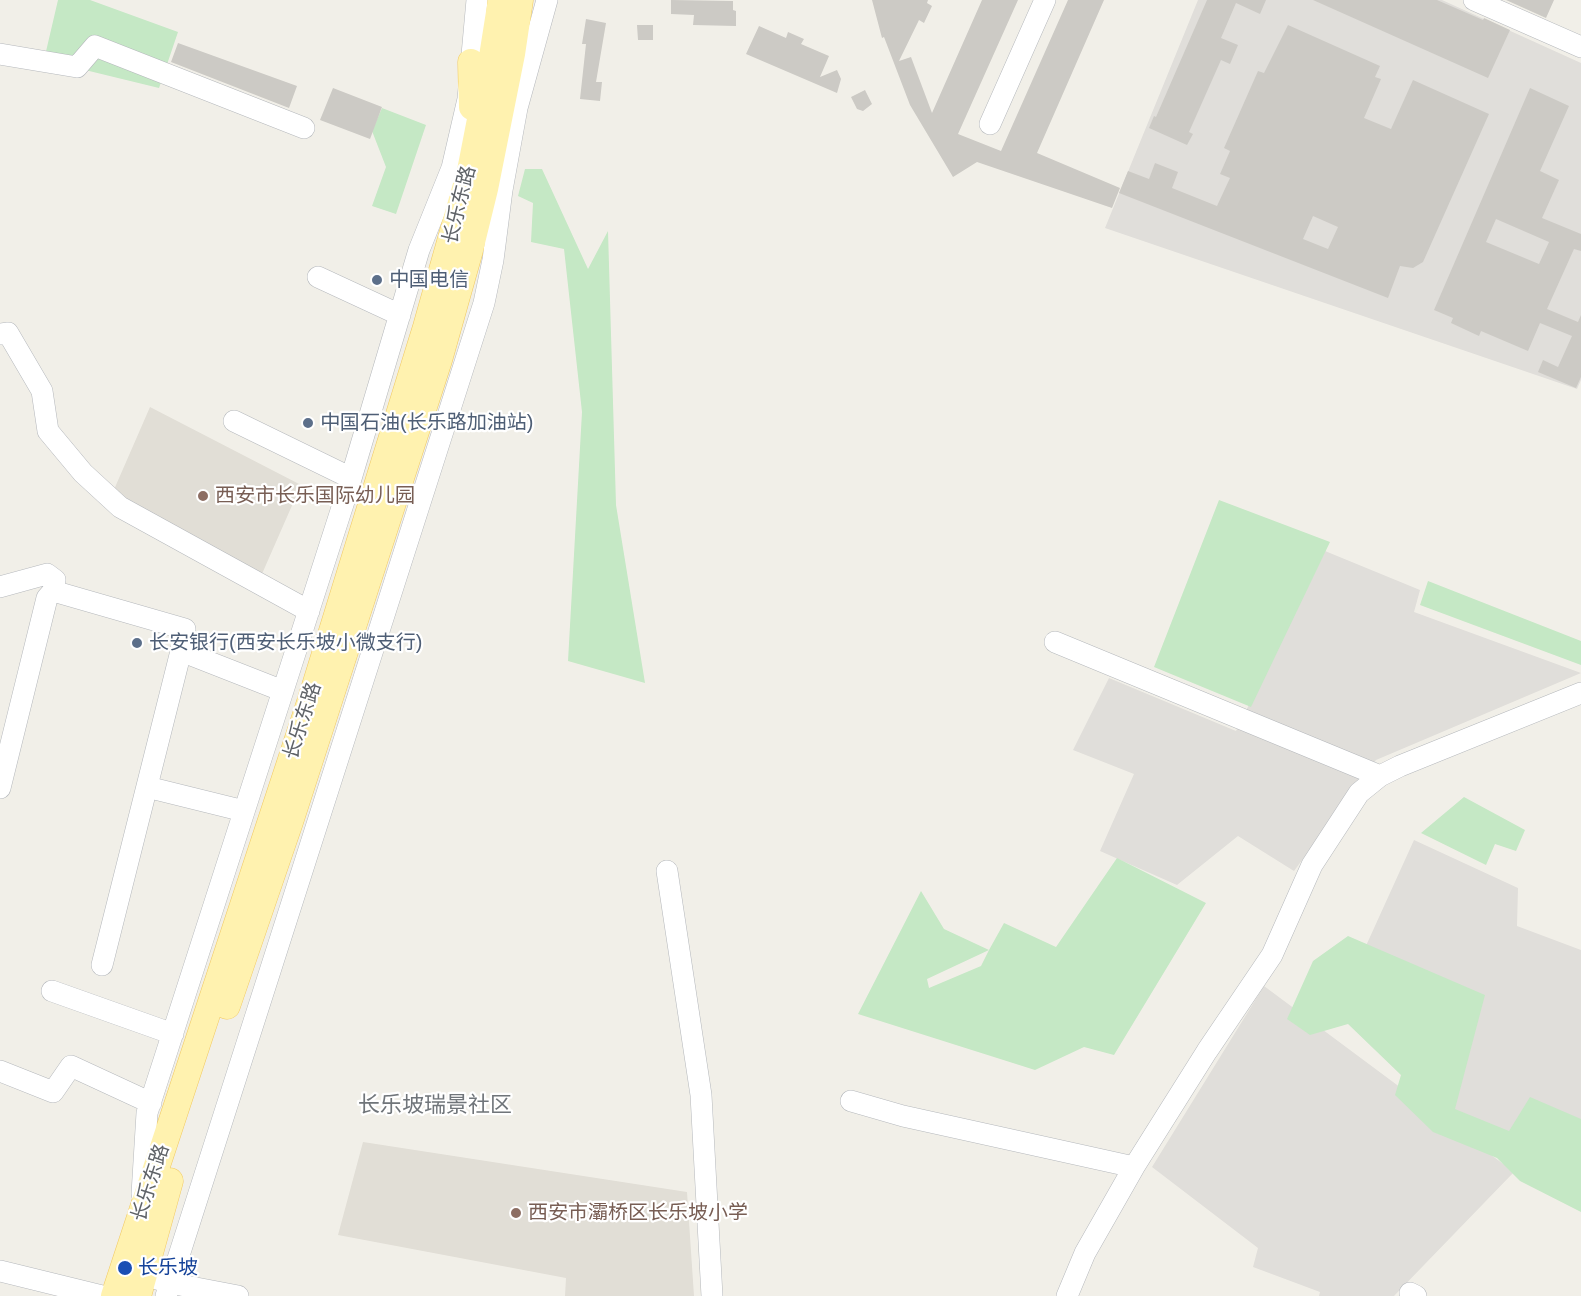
<!DOCTYPE html>
<html>
<head>
<meta charset="utf-8">
<style>
  body { margin:0 }
  canvas { display:block; background:#f1efe8 }
</style>
</head>
<body>
<canvas width="1581" height="1296"></canvas>
<script>
const ctx = document.querySelector('canvas').getContext('2d');
ctx.lineJoin = 'round';
function fillPath(path, color) { ctx.fillStyle = color; ctx.fill(path, 'evenodd'); }
const poly = rows => new Path2D(rows.map(r => 'M' + r).join(''));
function trace(path, color, width, dash) { ctx.strokeStyle = color; ctx.lineWidth = width; ctx.lineCap = dash ? 'butt' : 'round'; ctx.setLineDash(dash || []); ctx.stroke(path); }
function label(font, color, halo, rows, align = 'center') {
  ctx.font = font + ' Arial,"Noto Sans SC",sans-serif'; ctx.lineWidth = 4.5; ctx.setLineDash([]); ctx.textBaseline = 'middle'; ctx.strokeStyle = halo; ctx.fillStyle = color; for (const [text, x, y, turn = 0] of rows) {
    ctx.save(); ctx.translate(x, y); ctx.rotate((+turn || 0) * Math.PI / 180); ctx.textAlign = isNaN(turn) ? turn : align; if (halo) ctx.strokeText(text, 0, 0); ctx.fillText(text, 0, 0); ctx.restore();
  }
}
const industrial = poly([
  [1198,0,1442,0,1581,63,1581,380,1577,389,1105,228],
  [1325,551,1420,590,1414,612,1581,673,1376,760,1294,871,1238,836,1177,885,1100,851,1134,774,1073,750,1109,678,1236,731],
  [1414,840,1518,888,1517,926,1581,950,1581,1139,1506,1136,1443,1116,1360,959],
  [1264,986,1514,1172,1394,1296,1319,1296,1320,1292,1253,1267,1258,1248,1152,1167]
]);
const education = poly([
  [150,407,301,485,258,583,106,508],
  [363,1142,687,1192,694,1296,565,1296,566,1278,338,1235]
]);
const green = poly([
  [58,0,90,0,178,32,159,88,44,60],
  [382,108,426,125,396,214,372,206,386,167,372,131],
  [525,169,542,169,588,269,608,231,616,505,645,683,568,661,582,412,564,249,531,242,533,203,518,196],
  [1219,500,1330,542,1251,707,1154,667],
  [1428,581,1581,641,1581,665,1420,605],
  [1464,797,1525,830,1516,851,1495,844,1486,865,1421,833],
  [1117,858,1206,903,1114,1055,1084,1047,1035,1070,858,1014,921,891,944,929,989,950,1004,923,1056,947],
  [989,950,981,966,929,988,927,979],
  [1348,936,1485,995,1455,1109,1509,1131,1530,1097,1581,1119,1581,1212,1520,1181,1497,1158,1433,1132,1395,1095,1401,1075,1348,1024,1310,1035,1287,1019,1313,961]
]);
const building = poly([
  [671,0,733,1,733,10,736,11,736,26,693,25,694,15,671,14],
  [872,0,928,0,927,3,932,6,924,23,919,20,899,61,911,57,932,113,982,0,1018,0,958,134,1001,151,1068,0,1104,0,1037,153,1120,188,1112,208,977,162,953,177,910,105,884,37,882,38],
  [1207,0,1266,0,1260,14,1236,3,1221,38,1238,45,1230,64,1221,60,1189,132,1193,134,1187,145,1149,128,1154,116,1156,117],
  [1313,0,1437,0,1483,20,1484,18,1510,30,1488,78],
  [1506,0,1554,0,1546,18],
  [586,19,606,23,596,82,602,82,600,101,580,99,586,44,582,44],
  [637,25,653,25,653,40,638,40],
  [1288,25,1380,66,1375,77,1381,79,1364,118,1391,129,1413,80,1489,114,1423,262,1413,268,1400,266,1388,298,1119,193,1128,171,1149,179,1155,163,1178,172,1172,188,1217,206,1230,178,1220,174,1230,151,1224,148,1258,71,1264,73],
  [1313,216,1338,227,1328,249,1303,239],
  [759,26,786,38,788,32,804,39,801,44,829,56,820,77,837,70,841,79,837,93,746,54],
  [178,43,297,86,289,108,171,62],
  [333,88,382,107,370,139,320,120],
  [1530,88,1569,106,1540,171,1559,180,1542,218,1581,234,1581,251,1574,249,1547,309,1578,322,1581,315,1581,377,1576,388,1538,372,1543,360,1558,367,1572,336,1540,323,1528,351,1481,331,1479,336,1451,323,1453,318,1434,310],
  [1496,219,1549,242,1539,264,1486,242],
  [865,90,872,104,863,111,857,109,851,97]
]);
const minor = poly([
  [1474,0,1581,47],
  [0,54,77,67,95,46,304,128],
  [990,124,1045,0],
  [318,277,400,315],
  [0,334,8,333,42,391,48,431,83,473,120,507,309,611],
  [234,421,351,478],
  [0,587,47,574,55,580,53,591],
  [1055,642,1380,776],
  [147,787,244,811],
  [0,788,47,598,53,591,185,629,181,651,283,691],
  [667,871,701,1095,712,1296],
  [102,965,181,651],
  [52,991,173,1034],
  [0,1071,53,1092,71,1066,151,1103],
  [851,1101,903,1116,1134,1167],
  [142,1194,147,1113,347,492,419,250,452,168,468,99,477,0],
  [0,1271,102,1296],
  [157,1279,170,1283,238,1296],
  [1410,1293,1416,1296],
  [166,1296,484,303,493,260,502,190,517,108,547,0],
  [1067,1296,1085,1253,1134,1167,1207,1051,1272,955,1312,865,1359,793,1380,776,1400,766,1581,693]
]);
const major = poly([
  [471,62,472,107],
  [227,1006,290,822,439,360,470,250,485,189,512,54,520,0],
  [114,1296,310,702,426,327,470,171,491,63,501,0],
  [138,1296,170,1181]
]);
const markers = [
  [377,280,6,"#5c6f8a"],
  [308,423,6,"#5c6f8a"],
  [203,496,6,"#8d6e63"],
  [137,643,6,"#5c6f8a"],
  [516,1213,6,"#8d6e63"],
  [125,1268,8,"#1a4fb4"]
];
const streetNames = [
  ["长乐东路",460,205,-76],
  ["长乐东路",303,721,-72],
  ["长乐东路",151,1183,-72]
];
const serviceNames = [
  ["中国电信",389,280],
  ["中国石油(长乐路加油站)",320,423],
  ["长安银行(西安长乐坡小微支行)",149,643]
];
const educationNames = [
  ["西安市长乐国际幼儿园",215,496],
  ["西安市灞桥区长乐坡小学",528,1213]
];
const transitNames = [
  ["长乐坡",138,1268]
];
const quarterNames = [
  ["长乐坡瑞景社区",435,1106]
];
fillPath(industrial, '#e0deda');
fillPath(education, '#e1ded6');
fillPath(green, '#c5e8c5');
fillPath(building, '#cccac5');
trace(minor, '#b5b8bc', 22);
trace(major, '#f2c960', 27);
trace(minor, '#fff', 21);
trace(major, '#fff2af', 26);
for (const [x, y, r, color] of markers) { const dot = new Path2D(); dot.arc(x, y, r, 0, 2 * Math.PI); ctx.fillStyle = color; ctx.fill(dot); trace(dot, '#fff', 2); }
label('20px', '#5f6368', '#fff', streetNames);
label('20px', '#4e5e75', '#fff', serviceNames, 'left');
label('20px', '#785e54', '#fff', educationNames, 'left');
label('20px', '#164399', '#fff', transitNames, 'left');
label('22px', '#70757a', '#fff', quarterNames);
</script>
</body>
</html>
